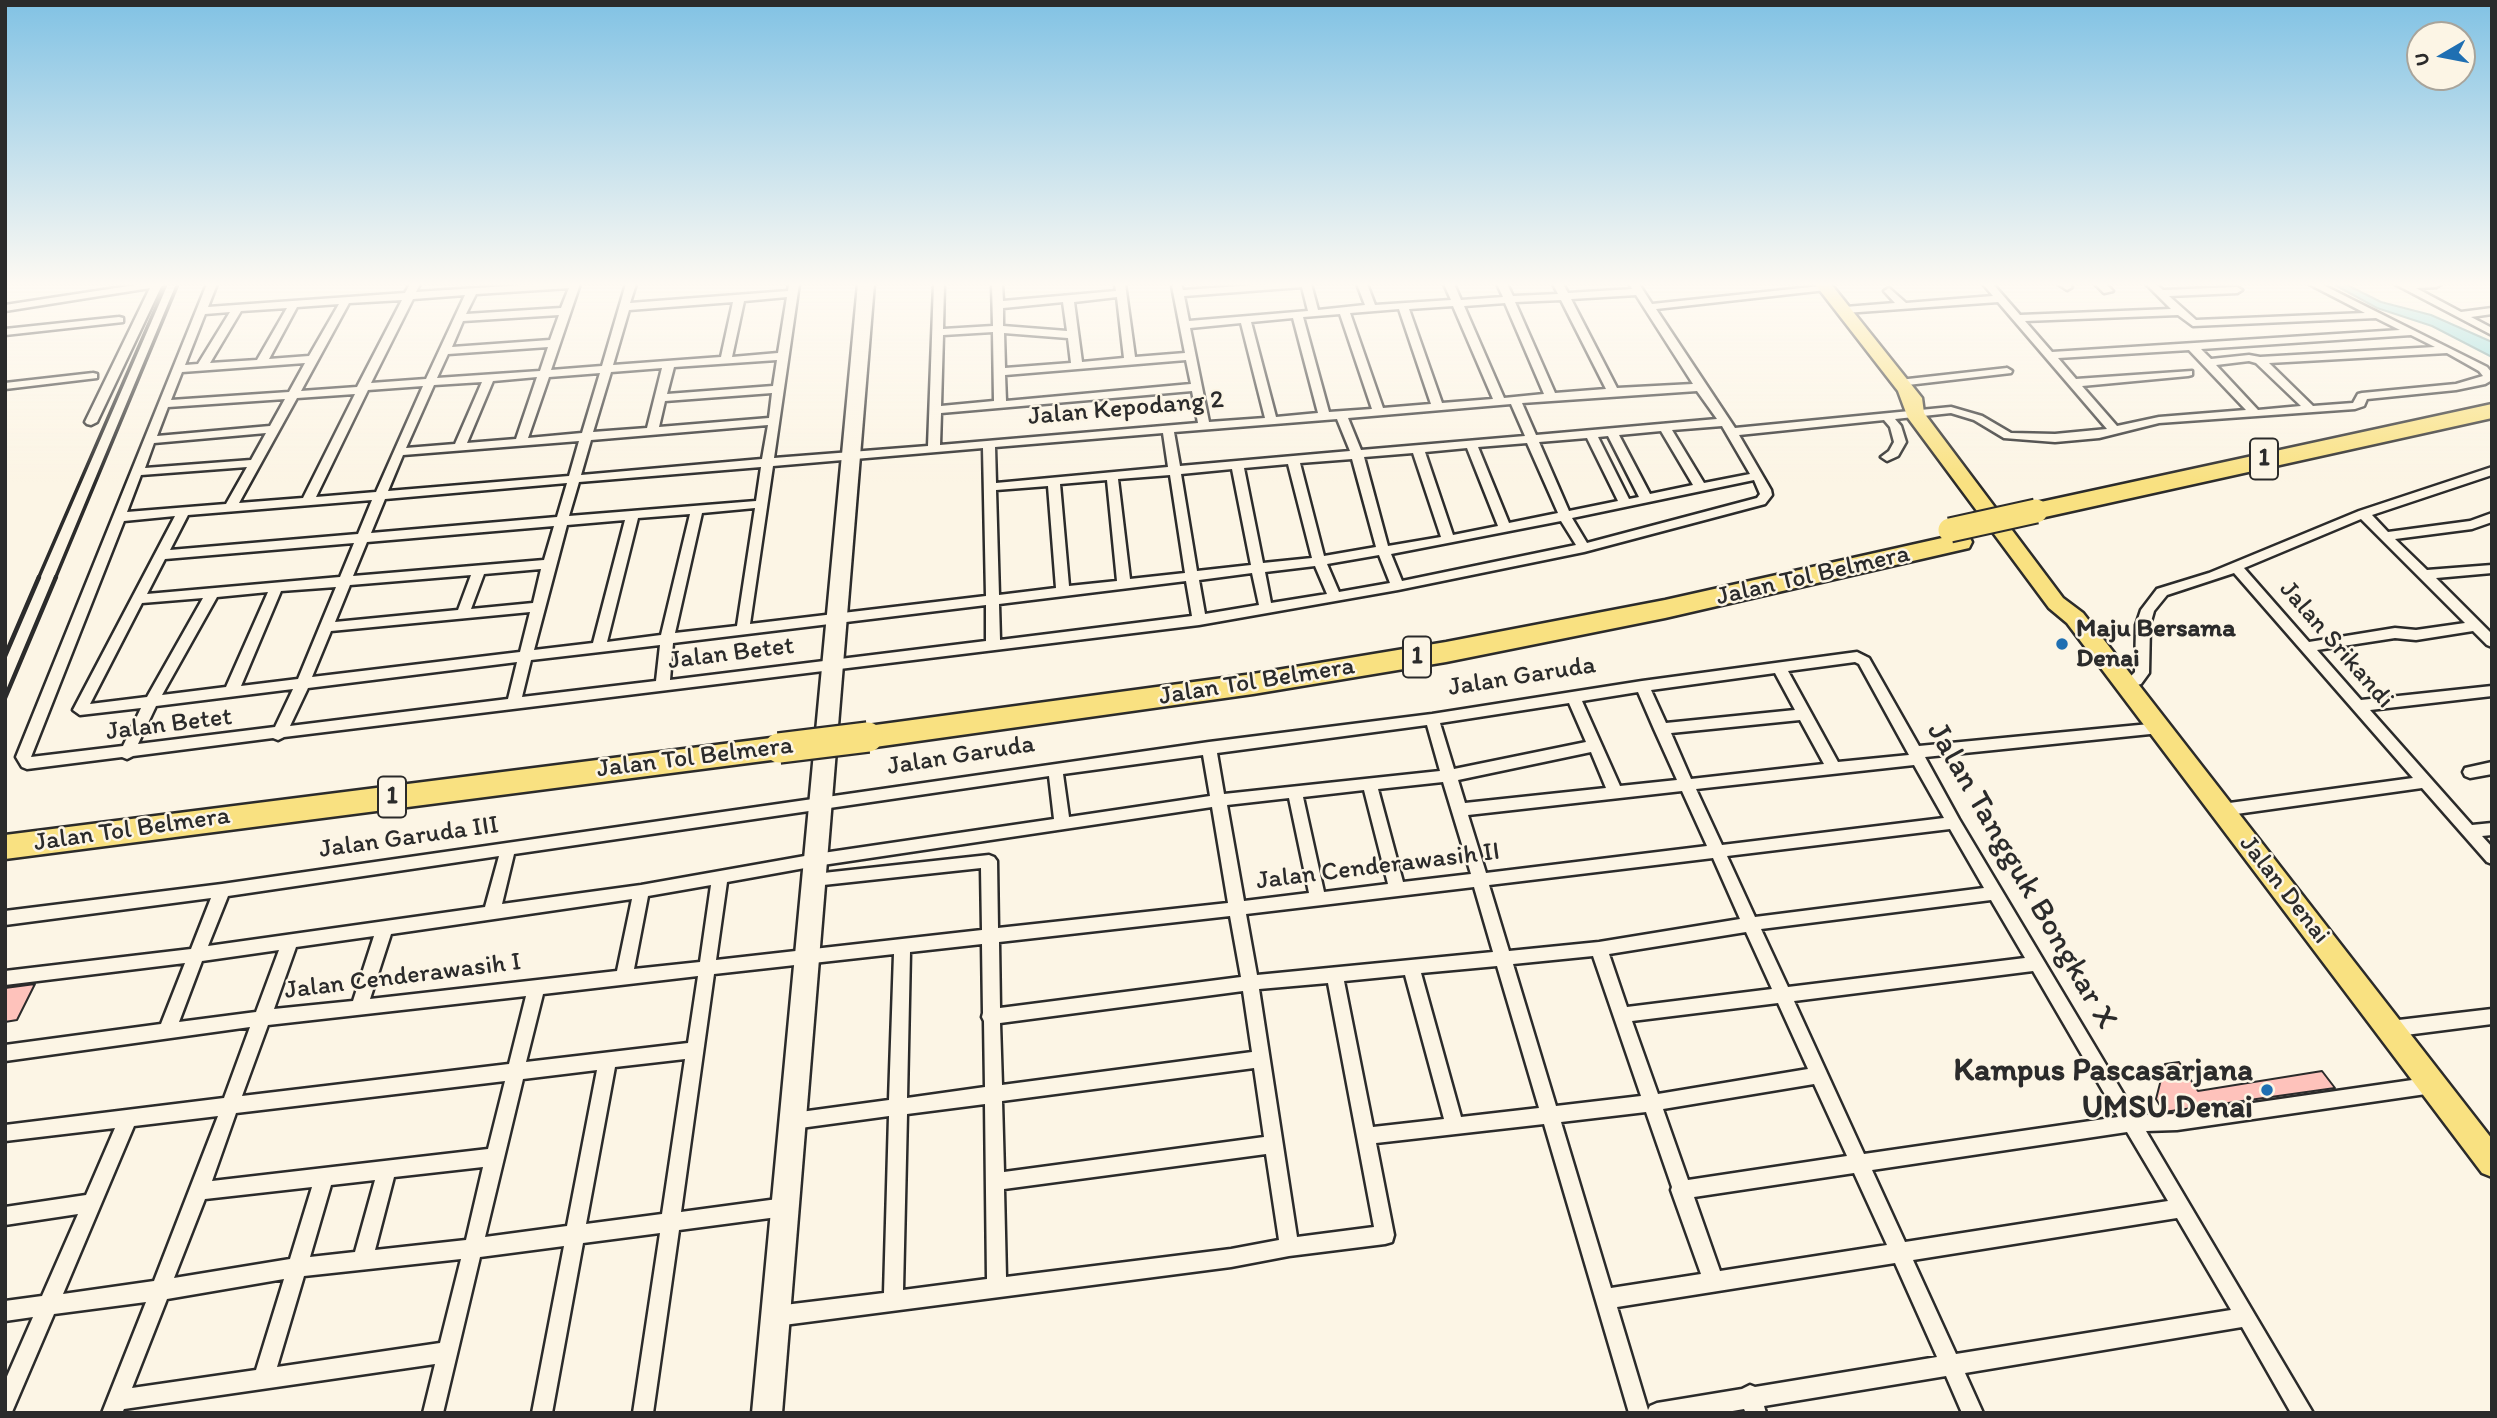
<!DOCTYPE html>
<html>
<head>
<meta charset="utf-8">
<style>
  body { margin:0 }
  #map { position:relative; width:2497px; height:1418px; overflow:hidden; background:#fcf5e5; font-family:Itim,sans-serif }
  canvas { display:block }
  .frame { position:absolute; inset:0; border:7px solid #2b2b2b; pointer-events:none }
  .north { position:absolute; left:2406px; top:21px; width:70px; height:70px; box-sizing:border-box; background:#fcf5e5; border:2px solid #a8a49b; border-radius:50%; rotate:260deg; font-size:19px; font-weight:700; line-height:28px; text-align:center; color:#2b2b2b }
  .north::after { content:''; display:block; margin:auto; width:24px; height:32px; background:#1f6fb2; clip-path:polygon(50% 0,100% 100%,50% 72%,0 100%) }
</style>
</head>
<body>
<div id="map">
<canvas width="2497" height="1418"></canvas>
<div class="frame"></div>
<div class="north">U</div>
</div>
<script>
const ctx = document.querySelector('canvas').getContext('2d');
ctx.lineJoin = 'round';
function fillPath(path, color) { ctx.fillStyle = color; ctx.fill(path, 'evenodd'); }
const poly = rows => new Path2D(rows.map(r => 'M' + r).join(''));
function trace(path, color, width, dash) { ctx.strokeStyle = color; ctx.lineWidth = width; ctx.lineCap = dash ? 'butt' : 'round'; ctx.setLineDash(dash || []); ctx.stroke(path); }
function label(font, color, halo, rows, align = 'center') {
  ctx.font = font + ' Itim,sans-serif'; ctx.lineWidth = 5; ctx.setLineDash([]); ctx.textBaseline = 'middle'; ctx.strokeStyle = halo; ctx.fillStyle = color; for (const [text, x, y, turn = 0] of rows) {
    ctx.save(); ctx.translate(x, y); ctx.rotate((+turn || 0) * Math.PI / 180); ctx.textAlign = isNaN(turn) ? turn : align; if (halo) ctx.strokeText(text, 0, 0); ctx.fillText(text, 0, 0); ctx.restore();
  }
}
const water = poly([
  [2333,284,2345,284,2381,302,2431,315,2492,342,2492,357,2432,326,2377,308,2333,284]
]);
const building = poly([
  [35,984,17,1020,5,1022,5,988,35,984],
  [2179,1062,2198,1091,2322,1071,2335,1088,2164,1112,2156,1099,2165,1064,2179,1062]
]);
const street = poly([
  [142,284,164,284,161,287,97,422,91,425,87,424,85,422,150,288,5,311,5,305,142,284],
  [207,284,217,284,208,307,405,293,410,284,420,284,416,292,538,284,580,284,551,370,602,366,626,284,636,284,630,303,788,291,789,284,799,284,774,458,928,446,934,284,944,284,943,329,993,326,992,284,1002,284,1003,301,1116,291,1115,284,1125,284,1135,357,1185,353,1172,286,1174,284,1181,284,1183,290,1269,284,1311,284,1318,310,1365,305,1357,284,1367,284,1375,305,1451,300,1444,284,1454,284,1461,300,1503,297,1497,284,1507,284,1513,296,1558,294,1553,284,1563,284,1568,293,1632,289,1629,284,1639,284,1652,304,1830,285,1830,289,1826,290,1656,309,1735,428,1951,407,1982,416,2011,433,2055,434,2107,429,1998,302,1845,313,1840,310,1845,307,1895,303,1884,291,1889,288,1906,303,1993,296,1983,284,1993,284,2020,315,2171,309,2146,284,2156,284,2163,290,2237,287,2242,290,2237,293,2169,296,2196,320,2365,313,2309,284,2321,284,2487,367,2492,373,2492,380,2485,384,2456,390,2367,399,2364,406,2355,409,2159,423,2099,438,2055,442,2004,438,1974,420,1951,413,1895,419,1901,426,1906,442,1898,456,1887,461,1881,457,1889,451,1894,442,1890,427,1884,420,1739,435,1771,490,1772,495,1765,504,1584,552,1398,590,1199,625,284,737,278,740,273,738,133,756,127,759,122,757,27,769,22,767,16,757,207,284],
  [1302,287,1308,311,1189,321,1184,296,1302,287],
  [569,288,561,308,466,314,476,294,569,288],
  [465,295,426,379,371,383,413,299,465,295],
  [1636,295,1693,384,1617,388,1571,299,1636,295],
  [787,297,778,353,732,357,744,301,787,297],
  [1117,297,1124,358,1082,362,1074,302,1117,297],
  [402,300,357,387,301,391,349,303,402,300],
  [1561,300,1606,389,1555,393,1515,302,1561,300],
  [733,302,721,357,613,365,629,310,733,302],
  [1063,302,1067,331,1003,326,1003,308,1063,302],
  [1505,303,1544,394,1504,398,1464,306,1505,303],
  [339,304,309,356,269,359,297,307,339,304],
  [1453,306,1493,399,1442,403,1409,309,1453,306],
  [287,308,257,360,210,363,241,311,287,308],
  [1399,309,1431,404,1383,408,1350,313,1399,309],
  [230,312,198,364,185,365,205,314,230,312],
  [1340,314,1372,409,1329,412,1303,317,1340,314],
  [559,315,550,340,452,347,463,321,559,315],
  [2178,315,2193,326,2376,318,2400,330,2052,352,2025,321,2178,315],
  [1293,318,1318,413,1276,417,1251,322,1293,318],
  [1241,323,1265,418,1209,422,1190,328,1241,323],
  [993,332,994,401,941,406,943,335,993,332],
  [1004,333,1068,338,1071,363,1005,368,1004,333],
  [2411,335,2435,347,2260,357,2249,355,2211,359,2201,349,2411,335],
  [548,347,540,371,437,378,448,354,548,347],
  [2189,350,2246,410,2159,417,2117,426,2082,386,2188,376,2192,375,2192,371,2076,379,2058,358,2189,350],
  [2447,353,2479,371,2483,376,2456,384,2362,393,2358,394,2353,403,2313,406,2269,363,2447,353],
  [777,360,773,386,667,394,674,367,777,360],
  [1186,360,1191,384,1006,401,1005,375,1186,360],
  [2249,361,2256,363,2301,406,2258,410,2216,365,2249,361],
  [305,363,289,392,171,400,182,372,305,363],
  [662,368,647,428,593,432,611,372,662,368],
  [600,373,582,433,528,438,549,377,600,373],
  [537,377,516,439,467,443,493,381,537,377],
  [482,382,455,444,406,448,434,385,482,382],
  [423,386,376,492,316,497,368,390,423,386],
  [1192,391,1198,423,940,445,941,413,1192,391],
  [1697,391,1717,419,1536,435,1522,403,1697,391],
  [772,393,769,418,659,427,665,401,772,393],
  [355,394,303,498,239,503,297,398,355,394],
  [285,399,270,426,157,436,168,407,285,399],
  [1511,404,1525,436,1361,450,1348,418,1511,404],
  [1337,419,1350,451,1180,466,1174,432,1337,419],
  [768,425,762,459,581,475,591,440,768,425],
  [1722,426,1750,474,1704,483,1672,430,1722,426],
  [1661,431,1693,485,1650,494,1619,435,1661,431],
  [266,433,251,460,145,468,154,443,266,433],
  [1163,433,1168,467,996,483,995,447,1163,433],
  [1608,436,1639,497,1629,499,1598,437,1608,436],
  [1587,438,1618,501,1569,511,1539,442,1587,438],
  [579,441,569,476,388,491,403,455,579,441],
  [1527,443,1558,513,1509,523,1478,447,1527,443],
  [983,448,986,596,750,624,773,466,983,448],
  [1467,448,1498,526,1453,535,1425,452,1467,448],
  [1413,453,1441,537,1388,546,1364,457,1413,453],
  [1352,459,1376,547,1324,556,1300,463,1352,459],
  [1288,464,1312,558,1263,563,1244,468,1288,464],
  [247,467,226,504,127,512,141,475,247,467],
  [761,467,756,501,569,516,579,482,761,467],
  [1232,469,1251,565,1197,571,1181,474,1232,469],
  [1170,475,1185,573,1130,579,1118,479,1170,475],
  [1107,480,1117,581,1069,586,1060,484,1107,480],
  [1754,480,1760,494,1757,498,1587,543,1572,518,1754,480],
  [567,483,557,517,371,533,385,499,567,483],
  [1048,486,1056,588,999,595,996,490,1048,486],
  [372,500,358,534,170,550,188,515,372,500],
  [755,508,737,626,675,633,702,513,755,508],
  [690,514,661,635,607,642,638,518,690,514],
  [175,516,73,710,80,715,141,708,123,746,31,757,124,521,175,516],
  [625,520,593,643,534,650,567,525,625,520],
  [1561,521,1576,545,1402,581,1391,554,1561,521],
  [554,526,544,560,353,576,367,542,554,526],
  [354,543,340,577,147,594,165,559,354,543],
  [1379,555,1390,583,1339,592,1327,564,1379,555],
  [1315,566,1327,594,1271,603,1265,572,1315,566],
  [541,569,533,603,471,609,484,574,541,569],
  [1252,573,1259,605,1205,614,1199,580,1252,573],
  [471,575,458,610,335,622,350,585,471,575],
  [1186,581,1192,616,1000,640,999,604,1186,581],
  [336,587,298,679,241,686,281,591,336,587],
  [268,592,226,687,162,695,217,597,268,592],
  [203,598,147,697,90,704,142,603,203,598],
  [986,605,986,641,670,680,673,643,986,605],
  [530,612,520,652,312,677,331,631,530,612],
  [660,645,656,681,522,697,531,660,660,645],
  [517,662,508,699,290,726,308,688,517,662],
  [293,689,275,727,138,744,156,706,293,689],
  [2058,284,2069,284,2072,287,2067,290,2058,284],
  [2095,284,2106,284,2113,291,2104,293,2095,284],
  [2395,284,2441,284,2436,287,2416,288,2461,312,2492,308,2492,314,2471,317,2492,328,2492,335,2395,284],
  [119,317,123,318,123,322,5,335,5,329,119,317],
  [2007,368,2012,371,2011,373,1899,386,1893,383,1899,380,2007,368],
  [93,373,97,374,97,378,5,389,5,383,93,373],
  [2492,467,2492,475,2372,515,2388,532,2470,521,2492,513,2492,522,2472,529,2395,539,2427,570,2492,565,2492,573,2436,578,2492,634,2492,647,2487,645,2473,631,2416,640,2395,638,2317,650,2361,700,2492,686,2492,696,2370,710,2472,825,2492,823,2492,835,2482,836,2492,847,2492,864,2487,862,2422,788,2222,816,2217,814,2215,810,2217,806,2222,804,2413,778,2234,573,2167,595,2154,611,2150,625,2149,673,2141,684,2126,688,2121,687,2119,683,2121,679,2131,676,2135,672,2136,625,2141,610,2157,589,2209,573,2359,511,2492,467],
  [2361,519,2465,623,2416,630,2395,628,2309,642,2244,568,2361,519],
  [1857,652,1869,658,1919,746,2160,723,2165,724,2167,728,2165,732,2160,733,1925,757,1959,819,2136,1115,2177,1114,2433,1077,2439,1079,2442,1085,2439,1091,2433,1093,2177,1130,2146,1131,2313,1413,2291,1413,2242,1327,1965,1373,1983,1413,1962,1413,1946,1376,1764,1406,1766,1413,1746,1413,1744,1409,1721,1413,1629,1413,1544,1124,1376,1143,1394,1235,1392,1242,1385,1244,1289,1256,1231,1267,776,1326,769,1323,766,1316,769,1309,776,1306,884,1293,889,1116,793,1129,787,1127,784,1121,787,1115,793,1113,889,1100,894,954,714,974,681,1212,785,1198,792,1201,794,1207,792,1213,785,1216,679,1230,653,1413,633,1413,660,1233,583,1243,552,1413,532,1413,564,1246,480,1257,443,1413,423,1413,435,1364,124,1409,122,1413,102,1413,146,1302,54,1314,12,1412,5,1413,5,1381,33,1317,5,1321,5,1301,42,1296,78,1214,5,1225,5,1207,86,1195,115,1128,5,1141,5,1125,224,1098,250,1027,5,1061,5,1045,161,1024,185,963,5,985,5,971,191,949,211,898,5,925,5,911,222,884,1209,742,1432,714,1642,681,1857,652],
  [1855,662,1859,664,1909,755,1838,762,1788,671,1855,662],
  [1775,673,1795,710,1666,723,1651,690,1775,673],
  [1638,692,1654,729,1677,780,1620,786,1582,701,1638,692],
  [1569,703,1586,742,1454,769,1440,723,1569,703],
  [1800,720,1824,764,1691,779,1671,733,1800,720],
  [1427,725,1440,771,1224,794,1217,753,1427,725],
  [1591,752,1606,788,1465,803,1458,780,1591,752],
  [1203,755,1210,796,1069,817,1063,774,1203,755],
  [1914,765,1944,818,1722,845,1696,789,1914,765],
  [1049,776,1054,819,816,854,641,885,502,904,514,854,1049,776],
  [1443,782,1471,874,1403,882,1378,789,1443,782],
  [1364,790,1388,884,1324,892,1303,797,1364,790],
  [1682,791,1707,846,1486,873,1468,815,1682,791],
  [1289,798,1309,893,1244,901,1227,805,1289,798],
  [1212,807,1228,903,998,928,997,861,994,857,989,855,814,874,809,875,806,880,809,885,814,886,981,868,982,930,716,960,727,882,816,866,1212,807],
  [1950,829,1984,888,1755,917,1727,856,1950,829],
  [499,856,485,907,208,946,228,896,499,856],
  [1713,858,1740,919,1599,942,1509,951,1489,885,1713,858],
  [711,885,700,962,634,969,648,896,711,885],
  [1474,887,1493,952,1257,975,1246,914,1474,887],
  [632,899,617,971,370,999,391,934,632,899],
  [1991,900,2025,958,1788,987,1761,929,1991,900],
  [1230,916,1241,977,1000,1008,999,942,1230,916],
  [1746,932,1772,989,1627,1007,1609,954,1746,932],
  [374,936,353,1001,274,1009,296,947,374,936],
  [982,944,983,1013,982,1017,984,1021,985,1087,907,1098,910,952,982,944],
  [279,950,256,1012,179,1022,202,961,279,950],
  [1593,956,1641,1096,1556,1106,1513,964,1593,956],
  [1497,966,1539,1108,1461,1117,1421,973,1497,966],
  [2033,971,2118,1117,1864,1154,1794,1001,2033,971],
  [1405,975,1444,1119,1373,1127,1344,981,1405,975],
  [698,976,688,1043,526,1062,543,994,698,976],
  [1328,983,1374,1227,1297,1237,1259,989,1328,983],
  [1243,991,1252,1052,1002,1085,1000,1023,1243,991],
  [526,996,509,1064,242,1096,268,1025,526,996],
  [1778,1003,1808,1069,1658,1094,1632,1021,1778,1003],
  [685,1059,662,1214,586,1224,615,1067,685,1059],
  [1254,1068,1264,1137,1004,1172,1002,1101,1254,1068],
  [597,1070,567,1226,485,1237,523,1079,597,1070],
  [505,1081,488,1149,212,1181,236,1113,505,1081],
  [1814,1084,1847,1156,1688,1180,1663,1109,1814,1084],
  [985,1104,987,1279,903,1290,907,1114,985,1104],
  [1646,1112,1672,1187,1671,1190,1701,1274,1611,1288,1561,1122,1646,1112],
  [218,1116,154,1281,63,1294,134,1126,218,1116],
  [2127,1132,2168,1201,1905,1242,1872,1170,2127,1132],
  [1266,1154,1279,1240,1231,1249,1006,1277,1004,1189,1266,1154],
  [483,1167,466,1240,375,1250,394,1177,483,1167],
  [1854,1173,1887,1245,1720,1271,1694,1197,1854,1173],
  [375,1180,355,1252,310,1257,331,1185,375,1180],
  [312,1187,290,1259,174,1278,205,1199,312,1187],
  [2177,1218,2231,1310,1956,1354,1913,1260,2177,1218],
  [461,1259,440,1343,277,1367,304,1276,461,1259],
  [1895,1263,1937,1357,1755,1387,1750,1385,1742,1389,1657,1403,1650,1406,1648,1410,1617,1307,1895,1263],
  [284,1279,256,1370,132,1388,167,1299,284,1279],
  [2492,762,2492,774,2470,778,2465,776,2463,772,2465,768,2492,762],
  [2492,1009,2492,1024,2390,1037,2384,1034,2382,1029,2384,1024,2390,1021,2492,1009]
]);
const secondary = poly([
  [858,284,874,284,782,1413,752,1413,858,284]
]);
const primary = poly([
  [1815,284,1831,284,1922,398,1924,413,2063,598,2083,613,2492,1139,2492,1177,2482,1173,2067,623,2049,608,1908,418,1898,391,1815,284]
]);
const highway = poly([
  [2492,404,2492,418,2036,519,2027,517,2024,511,2027,505,2036,503,2492,404],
  [1960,534,1969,536,1972,542,1969,548,1665,618,1446,662,1253,694,868,748,858,745,854,737,858,729,868,726,1253,674,1446,642,1665,600,1960,534],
  [779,737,789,740,793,748,789,756,779,759,5,859,5,835,779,737]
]);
const railFar1 = poly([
  [38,579,166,284],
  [55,579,178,284]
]);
const rail = poly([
  [5,656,39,577],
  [5,698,56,577]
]);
const highwayBridgeFar1 = poly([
  [1950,530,2036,511]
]);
const highwayBridge = poly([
  [779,748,868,737]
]);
const markers = [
  [2062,644,7,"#1f6fb2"],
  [2267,1090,7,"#1f6fb2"]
];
const shields = [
  [2264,459,28],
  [1417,657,28],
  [392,797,28]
];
const shieldNames = [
  ["1",2264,459],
  ["1",1417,657],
  ["1",392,797]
];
const streetNames = [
  ["Jalan Kepodang 2",1126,409,-5],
  ["Jalan Tol Belmera",1813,576,-13],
  ["Jalan Srikandi",2336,645,49],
  ["Jalan Betet",731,654,-7],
  ["Jalan Garuda",1522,677,-9],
  ["Jalan Tol Belmera",1257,682,-9],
  ["Jalan Betet",169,725,-7],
  ["Jalan Garuda",961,756,-9],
  ["Jalan Tol Belmera",695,758,-7],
  ["Jalan Tol Belmera",132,830,-8],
  ["Jalan Garuda III",409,838,-8],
  ["Jalan Cenderawasih II",1378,867,-7],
  ["Jalan Denai",2284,890,52],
  ["Jalan Cenderawasih I",403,977,-7]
];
const poiNames = [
  ["Maju Bersama",2076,629],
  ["Denai",2076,659]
];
const nearStreetnames = [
  ["Jalan Tangguk Bongkar X",2021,876,60]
];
const nearPoinames = [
  ["Kampus Pascasarjana",2253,1072],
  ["UMSU Denai",2253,1109]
];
fillPath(water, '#86d8dd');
trace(water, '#629396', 2);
fillPath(building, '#fec2bb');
trace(building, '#2b2b2b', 2);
trace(street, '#2b2b2b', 5);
trace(secondary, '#2b2b2b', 5);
trace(primary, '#2b2b2b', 5);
trace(highway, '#2b2b2b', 5);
fillPath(street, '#fcf5e5');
fillPath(secondary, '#fcf5e5');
fillPath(primary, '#f9e181');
fillPath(highway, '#f9e181');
trace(railFar1, '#2b2b2b', 3.5);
trace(rail, '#2b2b2b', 4.5);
trace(highwayBridgeFar1, '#2b2b2b', 27, []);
trace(highwayBridge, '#2b2b2b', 34, []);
trace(highwayBridgeFar1, '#f9e181', 23);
trace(highwayBridge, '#f9e181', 29);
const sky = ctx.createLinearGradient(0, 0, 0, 482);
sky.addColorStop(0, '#81c2e4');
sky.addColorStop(0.59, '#fefaf3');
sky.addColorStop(1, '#fefaf300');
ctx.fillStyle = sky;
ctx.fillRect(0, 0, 2497, 482);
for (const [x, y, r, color] of markers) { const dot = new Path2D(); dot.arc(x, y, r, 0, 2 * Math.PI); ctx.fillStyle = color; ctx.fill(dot); trace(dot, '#fcf5e5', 2.5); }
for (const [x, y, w] of shields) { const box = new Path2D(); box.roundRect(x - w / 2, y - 20.5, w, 41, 5); ctx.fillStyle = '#fcf5e5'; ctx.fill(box); trace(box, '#2b2b2b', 2); }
label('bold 24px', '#2b2b2b', null, shieldNames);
label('26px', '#2b2b2b', '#fcf5e5', streetNames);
label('bold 26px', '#2b2b2b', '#fcf5e5', poiNames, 'left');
label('32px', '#2b2b2b', '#fcf5e5', nearStreetnames);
label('bold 32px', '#2b2b2b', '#fcf5e5', nearPoinames, 'right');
</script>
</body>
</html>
